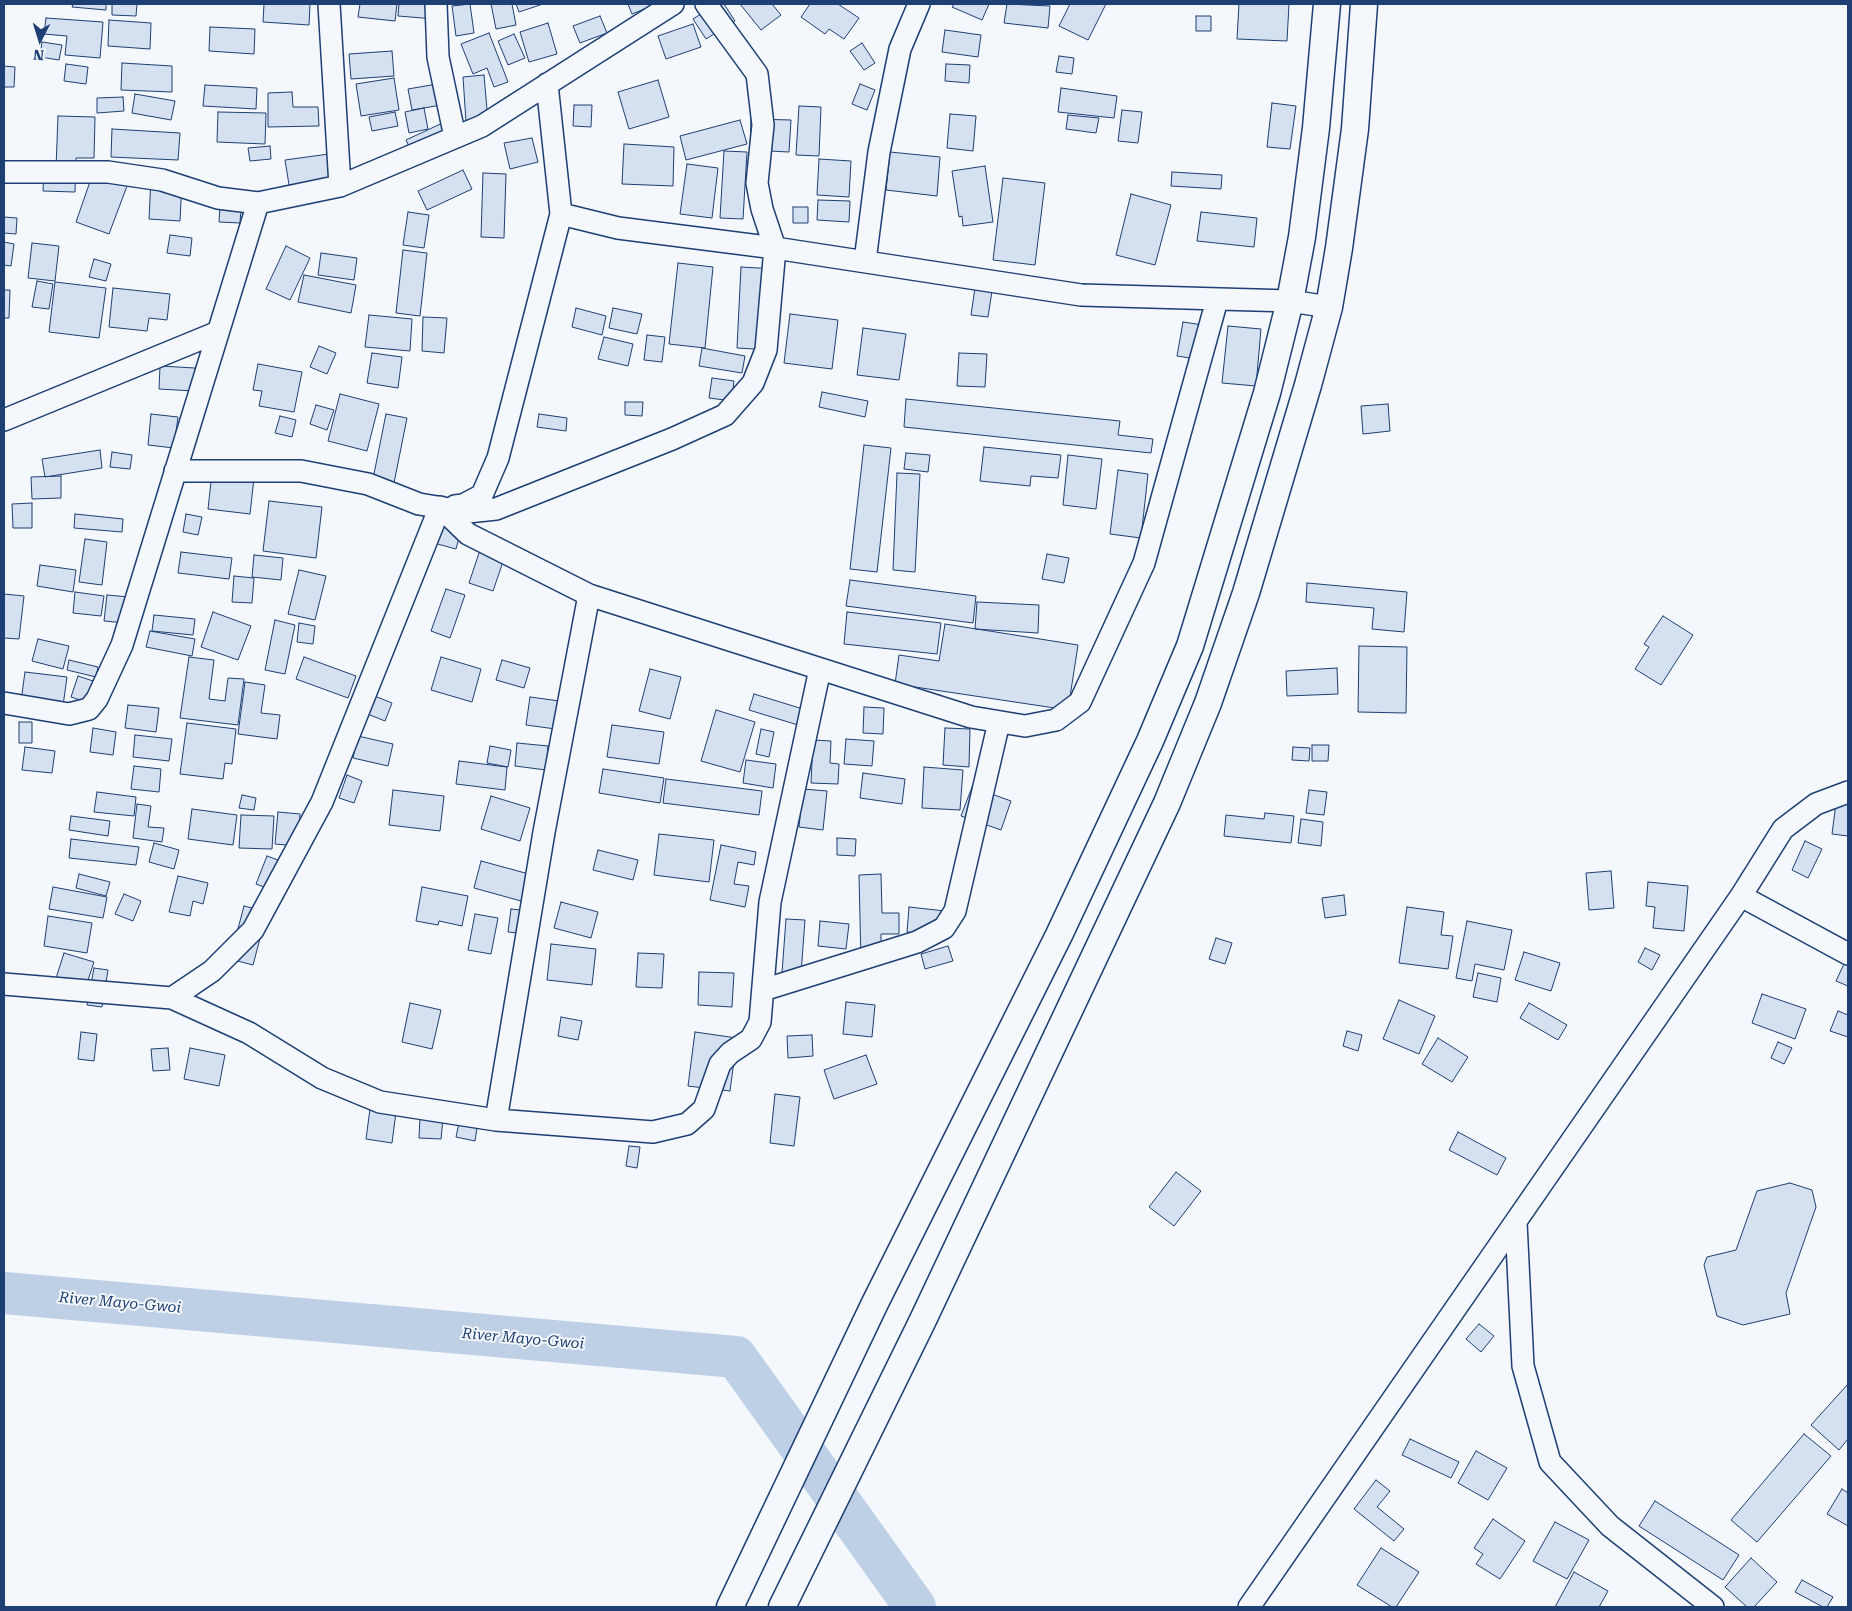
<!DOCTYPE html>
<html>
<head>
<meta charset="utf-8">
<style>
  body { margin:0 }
  #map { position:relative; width:1852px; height:1611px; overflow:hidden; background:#f4f7fb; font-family:"Roboto Serif",serif }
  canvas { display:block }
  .frame { position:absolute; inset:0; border:5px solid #1d3f73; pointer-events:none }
  .north { position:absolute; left:15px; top:15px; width:50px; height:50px; -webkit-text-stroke:4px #f4f7fb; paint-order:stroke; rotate:185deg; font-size:14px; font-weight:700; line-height:20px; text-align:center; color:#1d3f73 }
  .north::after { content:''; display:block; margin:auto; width:18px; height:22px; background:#1d3f73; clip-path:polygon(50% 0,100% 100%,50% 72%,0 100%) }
</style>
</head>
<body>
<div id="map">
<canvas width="1852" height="1611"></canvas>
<div class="frame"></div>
<div class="north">N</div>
</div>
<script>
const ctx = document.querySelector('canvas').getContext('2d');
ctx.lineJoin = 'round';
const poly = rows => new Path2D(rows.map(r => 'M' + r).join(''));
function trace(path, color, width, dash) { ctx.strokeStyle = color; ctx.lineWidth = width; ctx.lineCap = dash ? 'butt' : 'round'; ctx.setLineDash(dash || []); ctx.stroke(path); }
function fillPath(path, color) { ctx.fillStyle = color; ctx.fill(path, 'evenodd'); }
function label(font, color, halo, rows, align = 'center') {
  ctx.font = font + ' "Roboto Serif",serif'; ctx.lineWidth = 4; ctx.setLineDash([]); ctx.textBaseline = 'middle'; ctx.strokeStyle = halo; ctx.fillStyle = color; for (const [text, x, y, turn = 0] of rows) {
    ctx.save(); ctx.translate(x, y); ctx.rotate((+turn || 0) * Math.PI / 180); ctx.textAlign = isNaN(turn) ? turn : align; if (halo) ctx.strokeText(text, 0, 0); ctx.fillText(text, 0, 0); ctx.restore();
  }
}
const river = poly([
  [4,1293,736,1357,915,1607]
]);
const building = poly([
  [73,4,106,4,106,10,72,7,73,4],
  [112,4,137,4,136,16,112,15,112,4],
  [264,4,310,4,309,25,263,22,264,4],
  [360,4,397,4,395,21,358,17,360,4],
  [399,4,437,4,435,19,398,16,399,4],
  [470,4,474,33,456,36,452,6,470,4],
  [491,4,512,4,516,25,496,29,491,4],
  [516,4,543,4,519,12,516,4],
  [628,4,653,4,654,5,632,14,628,4],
  [717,4,724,4,735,21,706,39,693,19,717,4],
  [740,4,772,4,781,15,761,30,740,4],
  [810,4,838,4,859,18,844,39,829,29,825,34,801,17,810,4],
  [954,4,989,4,982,20,952,7,954,4],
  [1007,4,1050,6,1048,28,1004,23,1007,4],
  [1070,4,1106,4,1088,40,1059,26,1070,4],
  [1239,4,1289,4,1287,41,1237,39,1239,4],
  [600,16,607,33,580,43,573,26,600,16],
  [1196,16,1211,16,1211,31,1196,31,1196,16],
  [46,18,103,22,100,58,65,55,67,36,44,34,46,18],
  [109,20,151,23,150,49,108,46,109,20],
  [548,23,557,54,529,62,520,32,548,23],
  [693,24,701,47,666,59,658,36,693,24],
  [210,27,255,29,254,54,209,51,210,27],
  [945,30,981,35,978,57,942,52,945,30],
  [489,33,508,82,494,87,487,68,473,74,461,44,489,33],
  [514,34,525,58,508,65,498,41,514,34],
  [42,42,62,45,59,60,40,57,42,42],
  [862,43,875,63,864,70,850,51,862,43],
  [392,51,394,76,351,79,349,54,392,51],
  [1059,56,1074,58,1072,74,1056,72,1059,56],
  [122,63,172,66,172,92,121,90,122,63],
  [66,64,88,67,86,84,64,81,66,64],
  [946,64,970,65,969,83,945,81,946,64],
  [4,66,15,67,14,87,4,87,4,66],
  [484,75,488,121,466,122,463,77,484,75],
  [394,78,399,110,361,116,356,84,394,78],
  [658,80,669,117,629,129,618,92,658,80],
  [437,84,441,105,412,110,408,89,437,84],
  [860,84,875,90,867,110,852,104,860,84],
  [205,85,257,88,256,109,203,106,205,85],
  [1061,88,1117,96,1114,118,1058,112,1061,88],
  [292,92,293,107,318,107,319,126,268,127,268,93,292,92],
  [135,94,175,101,171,120,132,113,135,94],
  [123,97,124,111,97,113,97,98,123,97],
  [1272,103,1296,106,1290,149,1267,147,1272,103],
  [574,105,592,105,591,127,573,126,574,105],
  [799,106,821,107,819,156,796,155,799,106],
  [424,108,428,129,409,133,405,112,424,108],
  [1122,110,1142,112,1138,143,1118,141,1122,110],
  [218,112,266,113,265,144,217,142,218,112],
  [395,112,398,126,372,131,369,117,395,112],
  [950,114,976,116,973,151,947,148,950,114],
  [1068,115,1099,118,1096,133,1066,129,1068,115],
  [58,116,95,117,94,158,76,158,75,192,43,191,44,168,56,168,58,116],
  [751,119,791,120,789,152,750,150,751,119],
  [449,120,458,139,415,159,406,140,449,120],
  [740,120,747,144,686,160,680,136,740,120],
  [112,129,180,133,178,160,111,157,112,129],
  [532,138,538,162,510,169,504,143,532,138],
  [624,144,674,147,673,186,622,184,624,144],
  [270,146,271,159,250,161,248,148,270,146],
  [724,151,747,152,743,219,720,218,724,151],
  [890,152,940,157,937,196,886,190,890,152],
  [329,154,333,184,290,191,285,160,329,154],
  [819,159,851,161,849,197,817,195,819,159],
  [687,164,718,168,712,218,680,214,687,164],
  [985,166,993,222,963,226,962,216,959,217,952,171,985,166],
  [463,170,472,189,427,210,418,191,463,170],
  [1172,172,1222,175,1221,189,1171,186,1172,172],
  [93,173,127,186,109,234,76,222,93,173],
  [483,173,506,174,504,238,481,237,483,173],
  [151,178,182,180,180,221,149,219,151,178],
  [1003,178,1045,183,1035,265,993,260,1003,178],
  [221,193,242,194,240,223,219,222,221,193],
  [1131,194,1171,205,1155,265,1116,255,1131,194],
  [818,200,850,201,849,222,817,220,818,200],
  [793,207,808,207,808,223,793,223,793,207],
  [408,212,429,215,424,248,403,245,408,212],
  [1201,212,1257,218,1254,247,1197,241,1201,212],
  [4,217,17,218,16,234,4,233,4,217],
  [170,235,192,238,190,256,167,253,170,235],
  [4,242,14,244,11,266,4,265,4,242],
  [32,243,59,246,55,281,28,278,32,243],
  [286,246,310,258,290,300,266,289,286,246],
  [403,250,427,253,420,316,396,313,403,250],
  [321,253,357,258,354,280,318,275,321,253],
  [94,259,111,264,106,281,89,277,94,259],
  [678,263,713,267,705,348,669,344,678,263],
  [741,267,776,269,771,350,737,348,741,267],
  [304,275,356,285,351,313,298,302,304,275],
  [37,281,53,284,49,309,32,307,37,281],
  [55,282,106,288,99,338,49,332,55,282],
  [113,288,170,294,167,320,149,318,147,331,109,327,113,288],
  [975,288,992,291,988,317,971,315,975,288],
  [4,290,10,290,9,318,4,318,4,290],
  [576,308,606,316,602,335,572,327,576,308],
  [613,308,642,314,637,334,609,328,613,308],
  [790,314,838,320,832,369,784,363,790,314],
  [369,315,412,319,410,351,365,347,369,315],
  [423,317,447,318,444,353,422,351,423,317],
  [1183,322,1203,325,1196,359,1177,356,1183,322],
  [1228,326,1261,329,1256,386,1222,383,1228,326],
  [863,328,906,334,899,380,857,375,863,328],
  [647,335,665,337,662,362,644,360,647,335],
  [604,337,633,344,628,366,598,359,604,337],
  [319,346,336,353,327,374,310,367,319,346],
  [702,348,745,356,742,373,699,366,702,348],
  [372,353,402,357,398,388,367,383,372,353],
  [959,353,987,354,985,387,957,386,959,353],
  [258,364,302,372,294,412,259,406,262,391,253,390,258,364],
  [160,366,195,368,194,391,159,389,160,366],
  [712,378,734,381,732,401,709,398,712,378],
  [822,392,868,401,865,417,819,407,822,392],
  [340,394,379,404,367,451,328,441,340,394],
  [906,399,1120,421,1118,435,1153,439,1151,453,904,427,906,399],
  [625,402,643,402,642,416,625,415,625,402],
  [1388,404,1390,431,1363,434,1361,406,1388,404],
  [316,405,334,410,327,430,310,424,316,405],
  [151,414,178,417,174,448,148,445,151,414],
  [386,414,407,418,394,483,373,479,386,414],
  [539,414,567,418,566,431,537,427,539,414],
  [280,416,296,420,292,437,275,433,280,416],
  [864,445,891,448,877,572,850,569,864,445],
  [984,447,1061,455,1058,478,1031,476,1030,486,980,481,984,447],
  [100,450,102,468,45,477,42,459,100,450],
  [112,452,132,455,130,469,110,467,112,452],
  [906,453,930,455,928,472,904,469,906,453],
  [1068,455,1102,459,1096,509,1063,505,1068,455],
  [1118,470,1148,474,1141,538,1110,534,1118,470],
  [212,473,254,478,250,514,208,509,212,473],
  [897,473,920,474,915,572,893,570,897,473],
  [61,476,61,498,32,499,31,477,61,476],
  [269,501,322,507,316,558,263,551,269,501],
  [32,503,32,528,13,528,12,504,32,503],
  [75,514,123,519,122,532,74,528,75,514],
  [186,514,202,517,198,535,183,532,186,514],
  [442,514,464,520,456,549,434,543,442,514],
  [484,538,508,547,493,591,469,583,484,538],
  [85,539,107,542,102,585,79,582,85,539],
  [181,552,232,558,229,579,178,573,181,552],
  [1047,554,1069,558,1064,583,1042,579,1047,554],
  [254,555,283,558,281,580,252,577,254,555],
  [40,565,76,570,73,592,37,586,40,565],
  [299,570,326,576,315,620,288,614,299,570],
  [234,576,254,578,252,603,232,602,234,576],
  [850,580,976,596,973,623,846,606,850,580],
  [1307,583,1407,592,1404,632,1372,629,1374,608,1306,602,1307,583],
  [446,589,465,595,450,638,431,631,446,589],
  [75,592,104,596,101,616,73,613,75,592],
  [4,594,24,596,19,639,4,638,4,594],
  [107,595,129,597,126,623,104,621,107,595],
  [977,602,1039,605,1038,633,975,629,977,602],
  [213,612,251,626,238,660,201,647,213,612],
  [847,612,941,623,937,654,844,644,847,612],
  [154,615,195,619,193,635,152,631,154,615],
  [1663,616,1693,635,1661,685,1635,669,1649,647,1644,644,1663,616],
  [275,620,295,625,285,674,265,670,275,620],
  [299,623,315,626,313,644,297,642,299,623],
  [945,624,1078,645,1068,710,895,684,899,655,939,661,945,624],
  [150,631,195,639,192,656,146,647,150,631],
  [38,639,69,646,63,669,32,661,38,639],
  [1359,646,1407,647,1406,713,1358,712,1359,646],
  [189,657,214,660,209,699,225,701,228,678,244,679,238,725,180,718,189,657],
  [304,657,356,676,348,698,296,679,304,657],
  [441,657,481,669,472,702,431,690,441,657],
  [69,660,98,667,96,677,67,670,69,660],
  [502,660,530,668,524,688,496,680,502,660],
  [1337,668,1338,694,1287,696,1286,671,1337,668],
  [650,669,681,677,670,719,639,711,650,669],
  [25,672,67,677,63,706,21,701,25,672],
  [78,676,96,682,89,703,71,697,78,676],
  [245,682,265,685,261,713,280,715,277,739,238,734,245,682],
  [754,694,816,713,811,729,749,710,754,694],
  [372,695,392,703,385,721,365,713,372,695],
  [530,697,567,702,563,730,526,725,530,697],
  [128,705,159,708,156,732,125,728,128,705],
  [864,707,884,708,883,734,863,733,864,707],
  [716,710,755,722,740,772,701,761,716,710],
  [19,722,32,722,32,743,19,743,19,722],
  [187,723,236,729,232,764,225,763,223,779,180,774,187,723],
  [612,725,664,732,659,764,607,757,612,725],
  [93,728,116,732,113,755,90,752,93,728],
  [945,728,970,729,969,767,943,765,945,728],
  [761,729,774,732,769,757,756,754,761,729],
  [135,735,172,739,169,761,133,757,135,735],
  [358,736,393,744,388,766,353,758,358,736],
  [846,739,874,741,872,766,844,764,846,739],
  [813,740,831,741,830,763,839,764,838,784,811,783,813,740],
  [517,743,548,746,546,770,515,766,517,743],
  [1312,745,1329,745,1328,761,1312,761,1312,745],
  [490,746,511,750,508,767,487,763,490,746],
  [25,747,55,751,52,773,22,770,25,747],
  [1293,747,1310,748,1309,761,1292,760,1293,747],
  [746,760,776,764,773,788,743,783,746,760],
  [459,761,507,767,505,790,456,784,459,761],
  [134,766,161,769,159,792,131,789,134,766],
  [924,767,963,770,960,810,922,808,924,767],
  [603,769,664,778,660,803,599,793,603,769],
  [863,773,905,779,902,804,860,798,863,773],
  [347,775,362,781,354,803,339,798,347,775],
  [666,779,762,791,759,815,663,803,666,779],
  [972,787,1011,801,1001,830,961,816,972,787],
  [803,789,827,791,823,830,799,827,803,789],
  [393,790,444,796,440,831,389,825,393,790],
  [1309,790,1327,792,1324,815,1306,813,1309,790],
  [97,792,136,797,134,816,94,812,97,792],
  [242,795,256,798,254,810,239,808,242,795],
  [491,796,530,808,520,841,481,829,491,796],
  [1836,803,1848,804,1848,836,1832,834,1836,803],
  [137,804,151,806,148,827,164,828,162,842,133,838,137,804],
  [192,809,237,815,233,845,188,839,192,809],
  [278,812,300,814,298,846,275,844,278,812],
  [1265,813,1294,816,1291,843,1224,836,1226,815,1264,819,1265,813],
  [241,815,274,816,272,849,239,848,241,815],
  [71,816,110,821,108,836,69,830,71,816],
  [1301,819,1323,822,1321,846,1298,843,1301,819],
  [659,834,714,840,709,882,654,875,659,834],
  [837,838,856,839,855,856,837,855,837,838],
  [71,839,139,847,136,865,69,858,71,839],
  [1805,841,1822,849,1808,878,1792,870,1805,841],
  [154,843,179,850,174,869,149,862,154,843],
  [721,845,756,852,754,865,738,862,734,884,749,886,745,907,710,900,721,845],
  [598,850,638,860,633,880,593,870,598,850],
  [267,856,289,864,278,892,256,884,267,856],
  [481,861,529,874,521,901,474,888,481,861],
  [1611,871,1614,908,1589,910,1586,873,1611,871],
  [79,874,110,882,106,896,76,888,79,874],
  [881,874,882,913,899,913,899,934,881,934,881,961,861,962,859,875,881,874],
  [178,876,208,883,203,904,193,901,190,916,169,912,178,876],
  [1648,882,1688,886,1684,931,1653,928,1655,907,1646,906,1648,882],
  [53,887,107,897,103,918,49,909,53,887],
  [422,887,468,896,462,926,439,921,438,925,416,921,422,887],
  [124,894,141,901,133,921,115,914,124,894],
  [1344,895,1346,915,1325,918,1322,898,1344,895],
  [561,902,598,912,591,938,554,928,561,902],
  [244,906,267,912,253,965,230,959,244,906],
  [909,907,945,911,942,936,907,932,909,907],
  [1407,907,1444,912,1441,935,1453,936,1448,969,1399,963,1407,907],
  [511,909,530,911,527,934,508,932,511,909],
  [475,914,498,918,491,954,468,950,475,914],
  [48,916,92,923,87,953,44,946,48,916],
  [786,919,805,920,800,987,781,986,786,919],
  [820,921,849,924,846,949,818,946,820,921],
  [1467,921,1512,930,1504,970,1475,964,1472,981,1456,978,1467,921],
  [1216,938,1232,943,1225,964,1209,959,1216,938],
  [551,944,596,949,592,985,547,980,551,944],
  [948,946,953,961,925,969,921,954,948,946],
  [1645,948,1660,955,1652,970,1638,962,1645,948],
  [1524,952,1560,963,1551,991,1515,980,1524,952],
  [64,953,94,962,81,1001,52,991,64,953],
  [638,953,664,954,662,988,636,987,638,953],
  [1844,964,1848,966,1848,986,1836,981,1844,964],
  [94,968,108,970,102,1007,87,1005,94,968],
  [699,972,734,973,732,1007,698,1005,699,972],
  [1478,973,1501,978,1497,1002,1473,997,1478,973],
  [1762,994,1806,1009,1795,1039,1752,1023,1762,994],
  [1399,1000,1435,1016,1419,1054,1383,1039,1399,1000],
  [846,1002,875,1005,872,1037,843,1034,846,1002],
  [410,1003,441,1010,432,1049,402,1042,410,1003],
  [1529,1003,1567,1025,1558,1040,1520,1018,1529,1003],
  [1838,1011,1848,1015,1848,1037,1830,1031,1838,1011],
  [561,1017,582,1021,578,1040,558,1036,561,1017],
  [1347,1031,1362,1035,1358,1051,1343,1046,1347,1031],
  [81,1032,97,1034,94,1061,78,1059,81,1032],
  [695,1032,737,1038,730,1091,688,1086,695,1032],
  [812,1035,813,1056,788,1058,787,1036,812,1035],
  [1438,1038,1468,1057,1452,1082,1422,1064,1438,1038],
  [1778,1042,1792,1048,1784,1064,1771,1058,1778,1042],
  [168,1048,170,1070,153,1071,151,1049,168,1048],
  [190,1048,225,1055,219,1086,184,1079,190,1048],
  [866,1055,877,1084,834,1099,824,1070,866,1055],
  [775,1094,800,1097,794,1146,770,1143,775,1094],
  [370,1109,396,1112,392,1143,366,1139,370,1109],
  [420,1117,443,1118,441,1139,419,1138,420,1117],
  [460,1118,478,1121,475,1141,456,1137,460,1118],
  [1458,1132,1506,1158,1497,1175,1449,1150,1458,1132],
  [629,1146,640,1147,637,1168,626,1166,629,1146],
  [1176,1172,1201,1191,1174,1226,1149,1207,1176,1172],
  [1790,1183,1812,1190,1816,1207,1786,1293,1790,1314,1743,1325,1717,1316,1704,1265,1707,1257,1736,1250,1757,1191,1790,1183],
  [1479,1324,1494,1336,1481,1352,1466,1339,1479,1324],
  [1848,1384,1848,1439,1839,1450,1811,1425,1848,1384],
  [1804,1434,1831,1456,1757,1542,1731,1520,1804,1434],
  [1410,1439,1459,1462,1451,1478,1402,1455,1410,1439],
  [1476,1451,1507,1468,1488,1500,1458,1483,1476,1451],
  [1376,1480,1390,1491,1377,1507,1404,1529,1394,1541,1354,1509,1376,1480],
  [1842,1489,1848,1493,1848,1526,1827,1514,1842,1489],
  [1655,1501,1739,1555,1723,1580,1639,1526,1655,1501],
  [1493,1519,1525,1541,1500,1579,1476,1564,1483,1554,1474,1548,1493,1519],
  [1555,1522,1589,1540,1567,1579,1533,1561,1555,1522],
  [1381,1548,1419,1572,1396,1607,1392,1607,1357,1585,1381,1548],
  [1751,1558,1777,1582,1754,1607,1747,1607,1725,1587,1751,1558],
  [1574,1572,1608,1591,1599,1607,1555,1607,1574,1572],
  [1802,1580,1833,1597,1827,1607,1823,1607,1795,1592,1802,1580]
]);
const minor = poly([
  [329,4,340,186],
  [436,4,438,57,455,137],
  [547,84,561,214,618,228,775,248,1081,295,1290,301,1329,307],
  [4,172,108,172,162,180,218,198,258,203,340,186,482,126,673,4],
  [865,261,879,152,900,49,919,4],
  [4,420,218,332],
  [175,471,301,471,368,484,419,504,468,512,496,509,672,439,725,415,753,383,766,350,775,248,762,209,757,183,763,125,757,74,706,4],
  [455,506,463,505,482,495,498,458,561,214],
  [440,507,468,534,589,595,971,717,1025,726,1056,720,1080,702,1144,563,1217,300],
  [4,703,69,714,89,709,97,699,122,645,258,203],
  [1741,896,1848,954],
  [4,984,172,998,249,1033,322,1078,380,1102,496,1120,653,1132,687,1124,704,1109,720,1064,730,1053,751,1039,760,1022,770,902,820,669],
  [763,990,917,942,944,928,955,911,999,722],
  [172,998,212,971,253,930,322,802,440,507],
  [496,1120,544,832,589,595],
  [1516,1222,1523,1366,1550,1462,1610,1526,1713,1607],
  [1249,1607,1741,896,1783,829,1816,804,1848,792]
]);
const tertiary = poly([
  [730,1607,875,1303,1059,935,1150,741,1190,646,1267,393,1290,301,1302,237,1316,128,1327,4],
  [782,1607,922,1322,1167,803,1208,703,1246,593,1308,385,1329,307,1339,248,1355,129,1364,4]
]);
const waterNames = [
  ["River Mayo-Gwoi",120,1303,5],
  ["River Mayo-Gwoi",523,1339,5]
];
trace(river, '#bed0e5', 42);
fillPath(building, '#d5e0f0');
trace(building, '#1d3f73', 1);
trace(minor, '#1d3f73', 24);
trace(tertiary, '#1d3f73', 29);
trace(minor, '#f4f7fb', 21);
trace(tertiary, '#f4f7fb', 26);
label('italic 15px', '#1d3f73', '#f4f7fb', waterNames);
</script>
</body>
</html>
